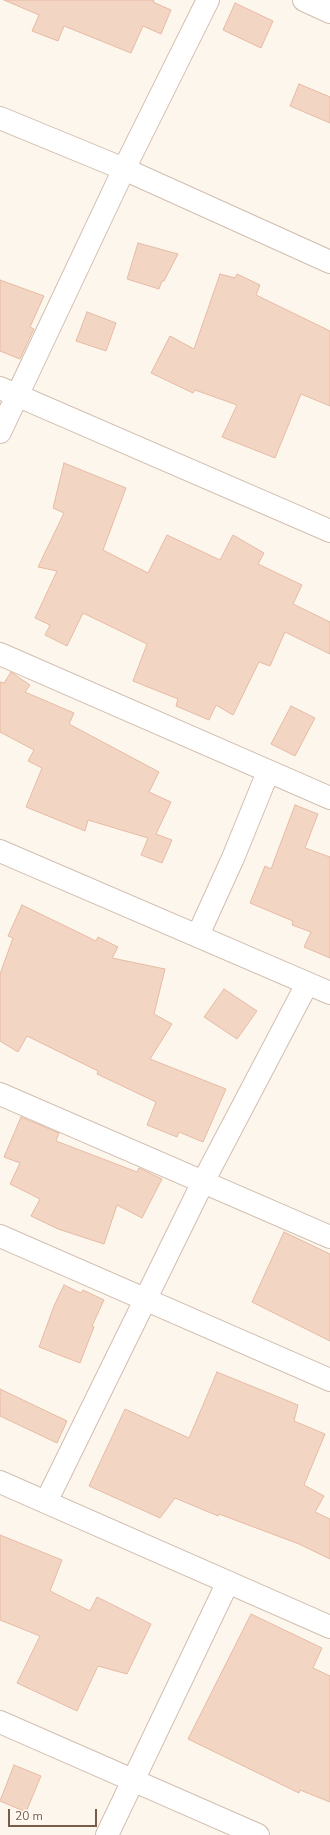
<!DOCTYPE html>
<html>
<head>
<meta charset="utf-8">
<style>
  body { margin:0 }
  #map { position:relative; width:330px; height:1835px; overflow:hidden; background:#fdf6ec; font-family:"Nunito Sans",sans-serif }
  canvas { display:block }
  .scale { position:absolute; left:8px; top:1809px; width:89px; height:18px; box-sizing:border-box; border:2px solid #7a5c4d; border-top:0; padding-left:5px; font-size:12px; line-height:14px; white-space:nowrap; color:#7a5c4d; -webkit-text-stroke:3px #fffaf3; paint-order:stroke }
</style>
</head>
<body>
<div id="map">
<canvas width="330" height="1835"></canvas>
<div class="scale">20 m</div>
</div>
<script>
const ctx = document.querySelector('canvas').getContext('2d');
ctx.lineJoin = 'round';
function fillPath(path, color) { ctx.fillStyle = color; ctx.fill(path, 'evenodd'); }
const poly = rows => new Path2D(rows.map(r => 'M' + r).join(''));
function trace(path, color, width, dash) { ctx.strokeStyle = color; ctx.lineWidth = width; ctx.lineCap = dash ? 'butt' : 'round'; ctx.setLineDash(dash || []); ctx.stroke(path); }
const building = poly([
  [4,0,154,0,153,2,171,10,161,34,143,26,131,53,64,26,58,41,32,31,39,15,4,0],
  [235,3,273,21,261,48,223,30,235,3],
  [299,84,330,97,330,123,290,106,299,84],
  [138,243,178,254,164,281,162,281,159,289,127,279,138,243],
  [220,274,235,278,237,274,260,285,256,295,330,331,330,406,301,394,275,458,222,437,237,405,195,390,193,393,151,373,170,336,194,349,220,274],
  [0,280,44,296,30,327,34,329,20,359,0,351,0,280],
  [87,312,116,323,106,351,76,341,87,312],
  [64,463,126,488,103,550,148,573,167,535,220,560,233,535,264,553,258,564,302,585,293,604,330,622,330,654,285,632,270,666,259,662,233,715,216,705,209,720,176,706,178,699,133,681,147,644,83,613,67,646,45,635,50,625,35,618,57,571,38,567,64,513,53,508,64,463],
  [11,672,30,685,25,692,74,713,69,724,159,772,149,792,171,802,156,834,172,840,162,863,141,855,148,838,88,820,85,831,26,807,42,768,28,761,34,750,0,732,0,682,4,683,11,672],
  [291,706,315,718,295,756,271,744,291,706],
  [295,805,318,814,305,848,330,857,330,958,304,947,311,932,292,925,293,921,250,903,265,866,271,869,295,805],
  [22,905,96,941,98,937,118,947,112,958,165,969,154,1014,172,1024,150,1059,226,1089,203,1142,179,1132,177,1137,147,1125,156,1102,97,1074,98,1071,27,1036,18,1052,0,1041,0,974,13,938,8,936,22,905],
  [224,989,257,1011,237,1039,204,1017,224,989],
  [21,1117,59,1133,56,1141,137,1172,139,1168,162,1179,142,1218,117,1205,104,1244,58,1229,31,1216,40,1199,10,1184,20,1163,4,1157,21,1117],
  [284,1232,330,1254,330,1341,252,1302,284,1232],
  [64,1285,81,1293,83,1290,104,1300,92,1326,94,1327,80,1363,39,1347,54,1306,64,1285],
  [217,1372,298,1405,294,1421,325,1434,304,1485,324,1496,315,1512,330,1519,330,1559,299,1544,219,1514,218,1516,175,1498,160,1518,89,1486,125,1409,189,1438,217,1372],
  [0,1389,67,1421,57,1443,0,1416,0,1389],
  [0,1535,62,1560,50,1591,90,1611,97,1597,151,1624,127,1674,98,1666,77,1711,17,1683,40,1636,0,1620,0,1535],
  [251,1614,322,1648,313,1668,330,1676,330,1802,300,1790,299,1793,188,1739,251,1614],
  [14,1765,41,1776,26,1812,0,1801,14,1765]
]);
const street = poly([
  [304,0,330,12],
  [0,118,124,169,330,262],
  [0,388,330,531],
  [0,432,124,169,208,0],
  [0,654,330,798],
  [0,851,330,993],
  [198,935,233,858,268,772],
  [0,1094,330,1237],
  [0,1236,330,1380],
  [0,1482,330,1627],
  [46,1502,203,1182,307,984],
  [0,1722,258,1835],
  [107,1835,228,1582]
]);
fillPath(building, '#f3d5c3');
trace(building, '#e6bba3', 1);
trace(street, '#d1beb0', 24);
trace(street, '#fff', 22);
</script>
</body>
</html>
